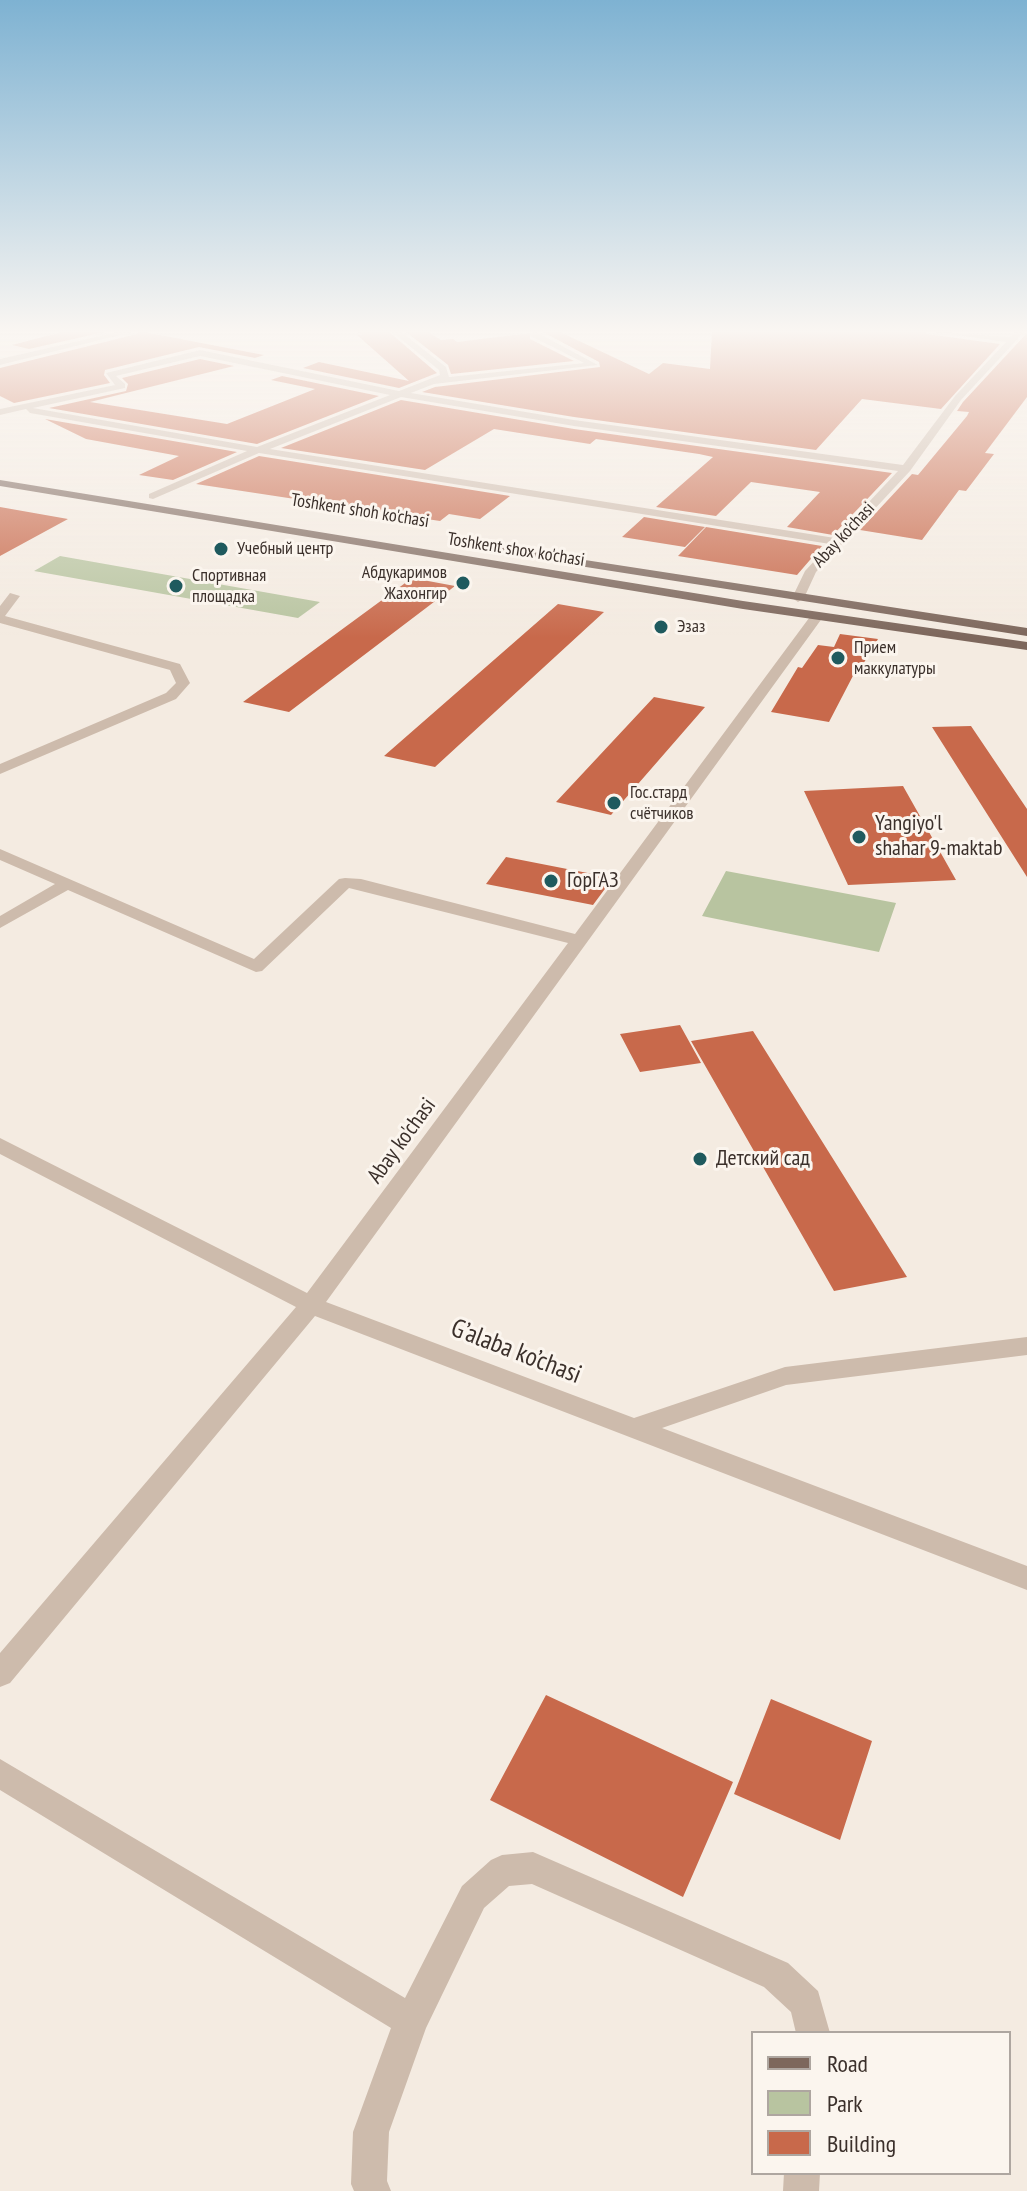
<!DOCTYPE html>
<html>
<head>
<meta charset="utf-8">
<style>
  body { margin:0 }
  #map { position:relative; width:1027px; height:2191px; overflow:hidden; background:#f4ebe1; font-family:"PT Sans Narrow",sans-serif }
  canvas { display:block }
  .legend { position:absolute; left:751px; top:2031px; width:260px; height:144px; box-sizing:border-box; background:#fbf5ee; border:2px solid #aea6a0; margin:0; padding:10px 14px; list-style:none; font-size:24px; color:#3b302b }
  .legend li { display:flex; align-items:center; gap:16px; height:40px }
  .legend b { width:40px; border:2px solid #aea6a0 }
</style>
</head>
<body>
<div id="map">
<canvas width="1027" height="2191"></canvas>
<ul class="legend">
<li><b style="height:10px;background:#7d675c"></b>Road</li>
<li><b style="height:22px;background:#b8c4a0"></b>Park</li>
<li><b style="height:22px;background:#c8694b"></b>Building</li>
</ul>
</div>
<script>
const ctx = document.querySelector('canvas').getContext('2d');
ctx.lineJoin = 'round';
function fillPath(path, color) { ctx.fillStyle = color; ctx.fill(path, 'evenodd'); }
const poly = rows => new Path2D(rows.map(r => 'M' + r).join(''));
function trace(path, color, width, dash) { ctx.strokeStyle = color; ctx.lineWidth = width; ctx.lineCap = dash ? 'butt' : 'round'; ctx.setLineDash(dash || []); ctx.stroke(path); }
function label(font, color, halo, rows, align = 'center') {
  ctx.font = font + ' "PT Sans Narrow",sans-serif'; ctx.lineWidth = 6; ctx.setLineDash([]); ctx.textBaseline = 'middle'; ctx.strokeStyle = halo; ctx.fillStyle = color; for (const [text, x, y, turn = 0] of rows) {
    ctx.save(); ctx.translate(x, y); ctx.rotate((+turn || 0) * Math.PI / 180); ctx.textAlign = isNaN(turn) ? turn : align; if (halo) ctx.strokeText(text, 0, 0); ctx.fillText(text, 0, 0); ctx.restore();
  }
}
const green = poly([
  [60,556,320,602,298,618,34,571],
  [726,871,896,903,879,952,702,916]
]);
const building = poly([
  [66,331,109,331,29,349,12,345],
  [139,331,264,355,255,358,199,347,105,370,104,375,110,383,14,403,0,396,0,368,137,334],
  [357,331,388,331,437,373,399,388,303,368,319,362,409,381,357,335,362,335],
  [405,331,427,331,441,340,453,339,457,342,530,333,530,339,574,361,451,374,448,365],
  [541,331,558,331,649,374,663,363,710,369,712,331,924,331,927,334,1000,344,941,409,862,399,816,450,574,417,422,392,435,387,600,367,599,362],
  [1027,333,1027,397,985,453,994,454,966,491,959,490,922,540,860,530,912,474,918,475,967,416,969,412,957,411,963,402],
  [200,359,234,366,90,402,227,424,315,389,271,380,282,376,379,396,257,444,49,408,126,391,128,384,122,378],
  [401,400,574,429,892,473,833,535,787,527,820,492,751,482,716,516,656,507,713,457,699,454,596,439,590,444,494,429,425,470,281,448],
  [45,419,237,452,173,480,139,475,179,456,86,439],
  [259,456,510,496,480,519,449,514,440,521,196,484],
  [0,507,68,519,0,556],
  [644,517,705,527,685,547,622,537],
  [706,527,822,546,797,575,678,556],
  [412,578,455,586,289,712,243,702],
  [558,604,604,612,435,767,384,756],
  [840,634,878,639,859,671,856,670,829,722,771,712,798,667,802,668,818,645,834,647],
  [654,697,705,707,611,815,556,802],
  [971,726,1027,809,1027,877,932,727],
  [903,786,956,880,848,885,804,791],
  [506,857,613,878,593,905,486,884],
  [680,1025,701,1063,640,1072,620,1034],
  [753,1031,907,1277,834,1291,691,1041],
  [546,1695,733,1782,683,1897,490,1800],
  [771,1699,872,1741,840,1840,734,1794]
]);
const minor = poly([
  [122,331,136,331,0,365,0,359,122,331],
  [391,331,400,331,446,367,449,377,584,363,531,336,534,331,598,365,434,384,411,393,574,420,903,465,955,396,1006,342,927,331,1010,337,1016,331,1025,331,961,400,910,471,816,572,804,598,798,602,792,598,805,571,830,544,259,453,153,499,149,498,149,494,247,451,30,413,26,409,0,415,0,409,115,385,106,373,200,350,399,391,440,375,439,370,391,331],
  [200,356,390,395,257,447,33,408,125,388,125,384,116,376,200,356],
  [401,397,574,426,898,471,835,538,270,449,401,397],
  [10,593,20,596,5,616,180,664,190,683,176,699,0,774,0,764,166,693,176,683,170,670,0,623,0,606,10,593],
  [812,614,823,617,326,1302,634,1418,785,1367,1027,1337,1027,1355,786,1385,662,1428,1027,1566,1027,1590,315,1316,10,1683,0,1687,0,1653,296,1307,0,1154,0,1138,307,1293,568,943,349,888,262,971,256,972,68,890,0,928,0,916,55,884,0,860,0,849,254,959,339,879,345,878,361,879,575,934,812,614],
  [0,1759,405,1998,462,1886,491,1860,502,1855,533,1852,788,1963,818,1991,830,2033,796,2033,791,2012,764,1987,532,1884,509,1886,484,1908,426,2028,389,2132,387,2181,391,2191,354,2191,351,2184,353,2132,391,2028,0,1790,0,1759],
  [784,2173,820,2173,819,2191,783,2191,784,2173]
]);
const primary = poly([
  [0,480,743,601,1027,642,1027,650,743,609,0,486,0,480],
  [494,546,1027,628,1027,636,490,552,490,548,494,546]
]);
const markers = [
  [221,549,8,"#1f5a5e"],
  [463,583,8,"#1f5a5e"],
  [176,586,8,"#1f5a5e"],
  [661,627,8,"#1f5a5e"],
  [838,658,8,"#1f5a5e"],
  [614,803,8,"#1f5a5e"],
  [859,837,8,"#1f5a5e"],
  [551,881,8,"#1f5a5e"],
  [700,1159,8,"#1f5a5e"]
];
const farStreetnames = [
  ["Toshkent shoh ko'chasi",360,511,9],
  ["Abay ko'chasi",844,535,-47],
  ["Toshkent shox ko'chasi",516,550,9]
];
const farPoinames = [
  ["Учебный центр",237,549],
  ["Абдукаримов",447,573,"right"],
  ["Жахонгир",447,594,"right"],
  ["Спортивная",192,576],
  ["площадка",192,597],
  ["Эзаз",677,627],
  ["Прием",854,648],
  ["маккулатуры",854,669],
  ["Гос.стард",630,793],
  ["счётчиков",630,814]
];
const poiNames = [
  ["Yangiyo'l",875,824],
  ["shahar 9-maktab",875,849],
  ["ГорГАЗ",567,881],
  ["Детский сад",716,1159]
];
const streetNames = [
  ["Abay ko'chasi",402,1141,-54]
];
const nearStreetnames = [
  ["G’alaba ko’chasi",516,1352,21]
];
fillPath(green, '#b8c4a0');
fillPath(building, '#c8694b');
fillPath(minor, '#cdbbac');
fillPath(primary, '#7d675c');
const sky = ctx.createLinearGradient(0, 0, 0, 638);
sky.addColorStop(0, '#7eb2d2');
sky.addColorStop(0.52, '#faf6f2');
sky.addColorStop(1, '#faf6f200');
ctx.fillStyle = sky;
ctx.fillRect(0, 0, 1027, 638);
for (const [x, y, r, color] of markers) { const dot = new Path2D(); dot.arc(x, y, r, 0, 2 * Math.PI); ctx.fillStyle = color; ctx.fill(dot); trace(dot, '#fbf5ee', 3); }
label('18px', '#3b302b', '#fbf5ee', farStreetnames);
label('18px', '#3b302b', '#fbf5ee', farPoinames, 'left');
label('22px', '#3b302b', '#fbf5ee', poiNames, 'left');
label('22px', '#3b302b', '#fbf5ee', streetNames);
label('26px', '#3b302b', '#fbf5ee', nearStreetnames);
</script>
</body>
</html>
